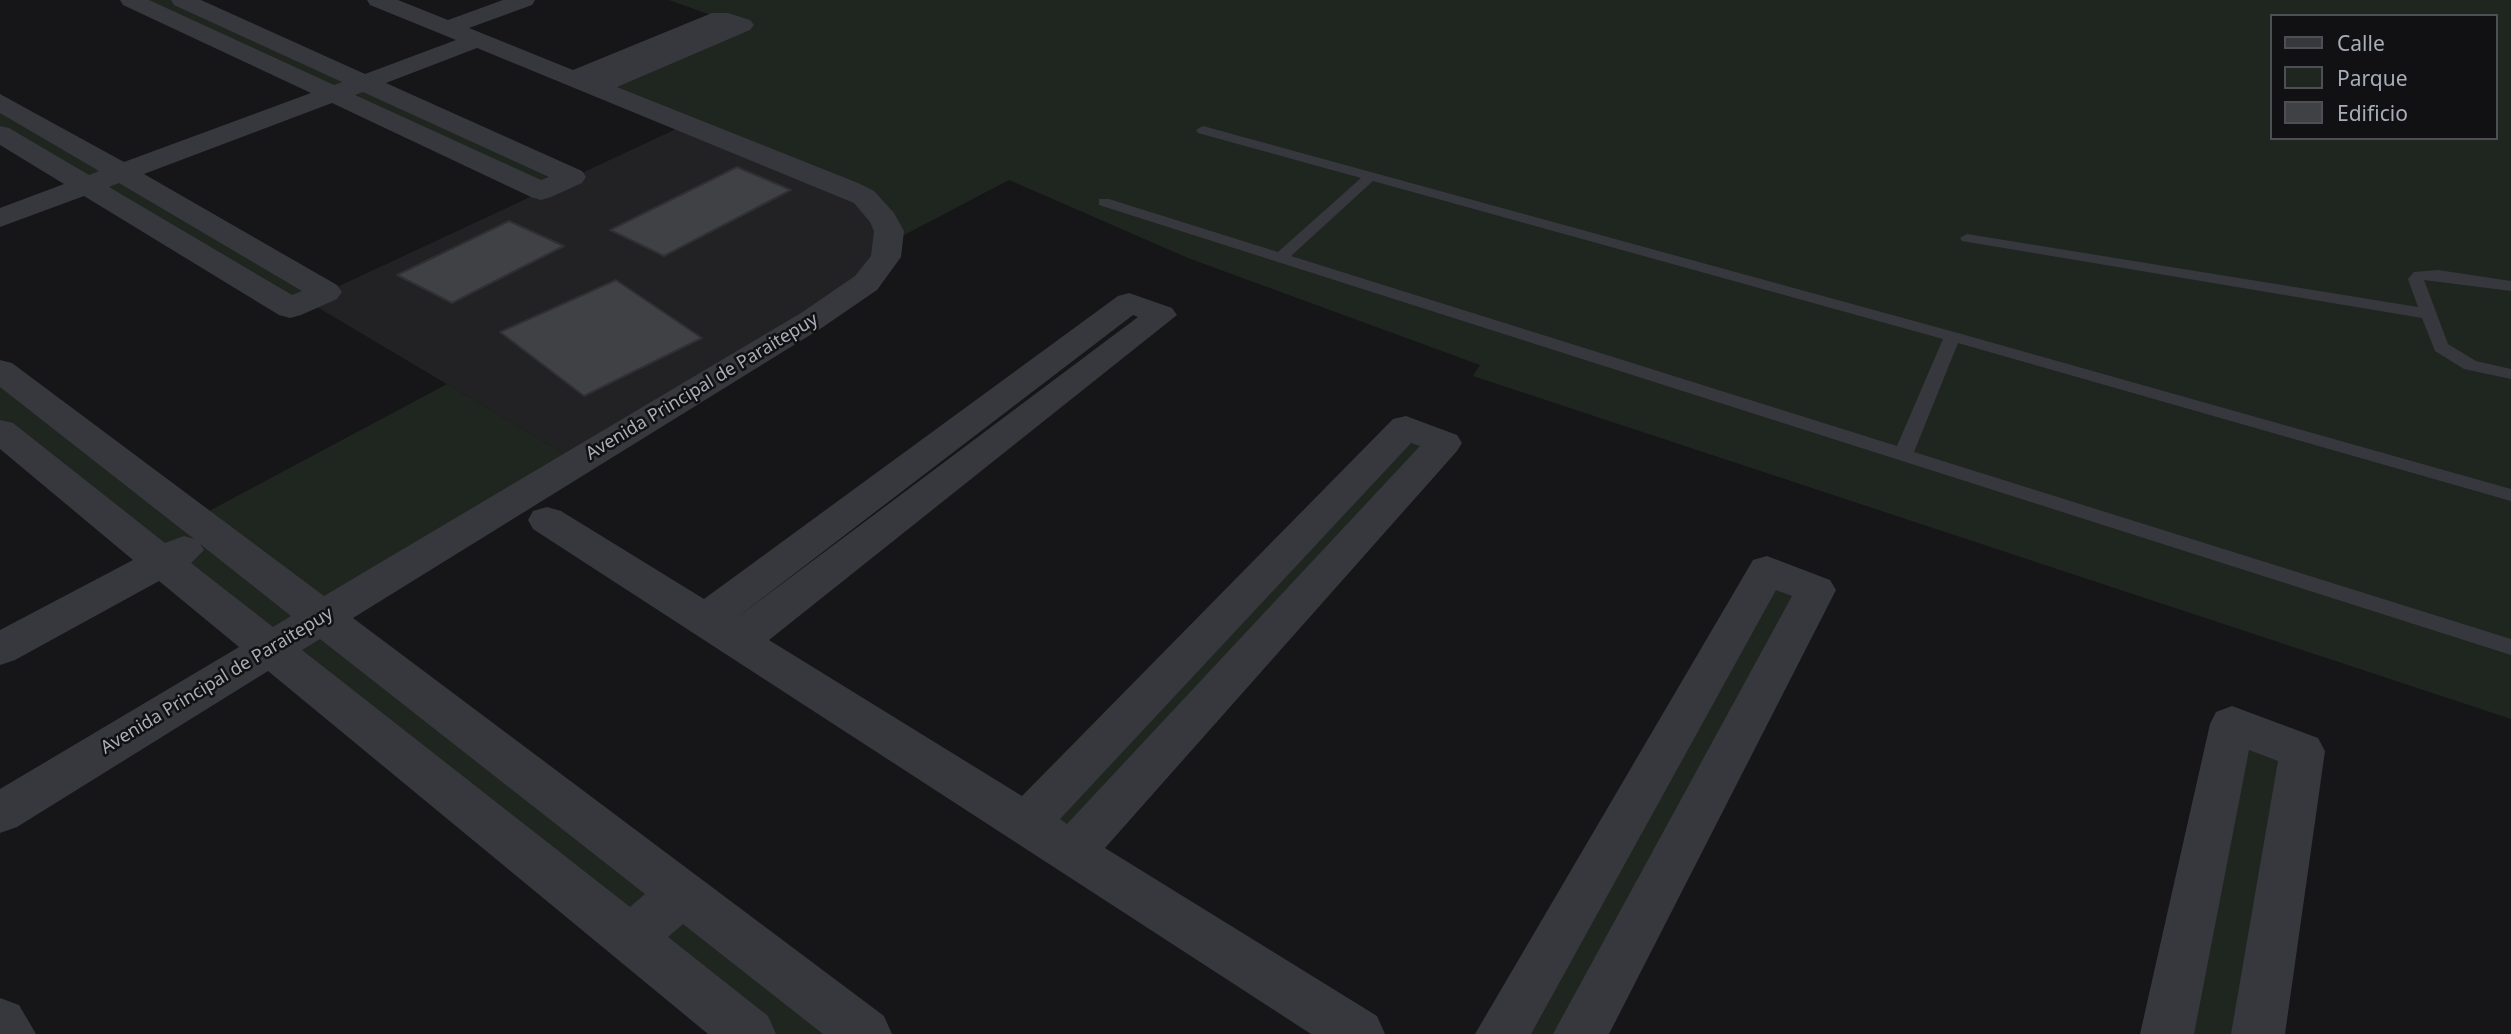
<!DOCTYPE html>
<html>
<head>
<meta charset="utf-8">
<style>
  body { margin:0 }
  #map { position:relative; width:2511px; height:1034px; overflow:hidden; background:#161618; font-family:"Noto Sans",sans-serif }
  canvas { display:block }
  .legend { position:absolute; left:2270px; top:14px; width:228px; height:126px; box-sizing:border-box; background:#111113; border:2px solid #4d4f55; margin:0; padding:9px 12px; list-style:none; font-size:21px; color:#a8adb8 }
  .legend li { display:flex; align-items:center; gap:14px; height:35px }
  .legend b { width:35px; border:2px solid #4d4f55 }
</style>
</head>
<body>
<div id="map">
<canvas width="2511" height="1034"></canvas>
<ul class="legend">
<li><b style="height:9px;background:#37383d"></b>Calle</li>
<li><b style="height:19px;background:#1e261f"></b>Parque</li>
<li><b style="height:19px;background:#404145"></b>Edificio</li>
</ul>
</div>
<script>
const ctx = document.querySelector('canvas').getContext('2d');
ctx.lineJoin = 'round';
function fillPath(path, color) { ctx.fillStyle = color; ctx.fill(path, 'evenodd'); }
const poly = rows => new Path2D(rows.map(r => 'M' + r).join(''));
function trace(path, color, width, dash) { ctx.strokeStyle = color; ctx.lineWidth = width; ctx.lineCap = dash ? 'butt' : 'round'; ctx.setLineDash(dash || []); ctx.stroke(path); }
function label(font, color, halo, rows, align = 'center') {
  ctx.font = font + ' "Noto Sans",sans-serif'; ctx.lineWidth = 5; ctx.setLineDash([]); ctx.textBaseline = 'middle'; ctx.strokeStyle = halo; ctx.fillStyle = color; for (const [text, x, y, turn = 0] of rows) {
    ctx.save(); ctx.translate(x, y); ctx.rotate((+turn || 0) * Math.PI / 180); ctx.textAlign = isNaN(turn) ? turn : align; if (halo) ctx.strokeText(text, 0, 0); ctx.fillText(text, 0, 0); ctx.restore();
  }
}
const built = poly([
  [687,124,864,197,886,257,578,462,307,301]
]);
const green = poly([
  [131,0,182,0,572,177,541,191],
  [669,0,2511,0,2511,719,1473,376,1480,365,1188,258,1009,180,889,243,875,207,574,78,719,18],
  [2271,16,2495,16,2495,138,2271,138],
  [0,102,326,292,290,308,0,134],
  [0,370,194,519,447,384,578,462,323,617,865,1034,749,1034,0,431],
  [1406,427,1444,443,1071,852,1026,823],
  [1767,570,1816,590,1580,1034,1502,1034],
  [2232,724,2302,751,2258,1034,2167,1034]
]);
const building = poly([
  [737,167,791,190,664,256,610,230,737,167],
  [509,221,564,246,452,303,397,275,509,221],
  [616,280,702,338,584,396,500,332,616,280]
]);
const lane = poly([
  [1203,126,1958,333,2511,489,2511,501,1958,343,1914,452,2511,639,2511,655,1099,205,1099,199,1109,199,1278,252,1361,178,1198,133,1196,130,1203,126],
  [1373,181,1943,339,1897,446,1291,256,1373,181],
  [1967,234,2418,307,2408,279,2414,272,2438,270,2511,281,2511,291,2424,280,2448,344,2476,361,2511,369,2511,379,2464,369,2435,351,2422,318,1962,241,1960,238,1967,234]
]);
const street = poly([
  [120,0,149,0,334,85,342,82,174,5,171,0,201,0,365,74,456,40,370,5,367,0,398,0,448,20,503,0,535,0,532,5,469,28,573,70,712,13,728,13,750,20,754,25,750,30,617,87,858,183,874,191,894,213,904,231,901,257,877,290,823,327,353,618,884,1016,892,1034,823,1034,683,924,668,937,768,1016,776,1034,708,1034,268,671,17,827,0,833,0,789,239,647,159,581,15,660,0,665,0,630,133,560,0,449,0,420,13,423,165,543,184,536,194,539,0,387,0,360,12,363,324,596,801,313,855,276,871,256,874,231,870,222,854,203,477,48,386,83,582,171,586,177,582,183,551,197,541,200,531,197,332,103,144,174,337,285,342,292,337,299,301,315,290,318,279,315,84,196,0,227,0,208,64,184,0,145,0,126,9,128,89,175,99,171,0,113,0,94,124,162,311,93,123,5,120,0],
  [363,92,549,177,541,180,355,95,363,92],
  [119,183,302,291,292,295,109,187,119,183],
  [200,544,291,616,273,627,191,563,204,550,200,544],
  [320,639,645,894,630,907,302,650,320,639],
  [1129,293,1172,308,1177,315,769,640,1022,796,1393,419,1406,416,1457,435,1462,443,1457,451,1105,848,1377,1016,1385,1034,1311,1034,533,529,528,520,533,511,547,507,561,511,704,599,1118,296,1129,293],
  [1133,315,1138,317,735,619,1133,315],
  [1411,443,1420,446,1067,824,1060,819,1411,443],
  [1767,556,1830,580,1836,590,1609,1034,1553,1034,1792,596,1776,590,1531,1034,1475,1034,1753,560,1767,556],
  [2232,706,2318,738,2325,751,2285,1034,2231,1034,2278,761,2249,750,2194,1034,2140,1034,2210,724,2216,712,2232,706],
  [0,998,19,1005,36,1034,0,1034,0,998]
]);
const streetNames = [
  ["Avenida Principal de Paraitepuy",702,387,-31],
  ["Avenida Principal de Paraitepuy",217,681,-31]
];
fillPath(built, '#222225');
fillPath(green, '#1e261f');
fillPath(building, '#404145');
trace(building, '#303034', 2);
fillPath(lane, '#37383d');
fillPath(street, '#37383d');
label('18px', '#a8adb8', '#111113', streetNames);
</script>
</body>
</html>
